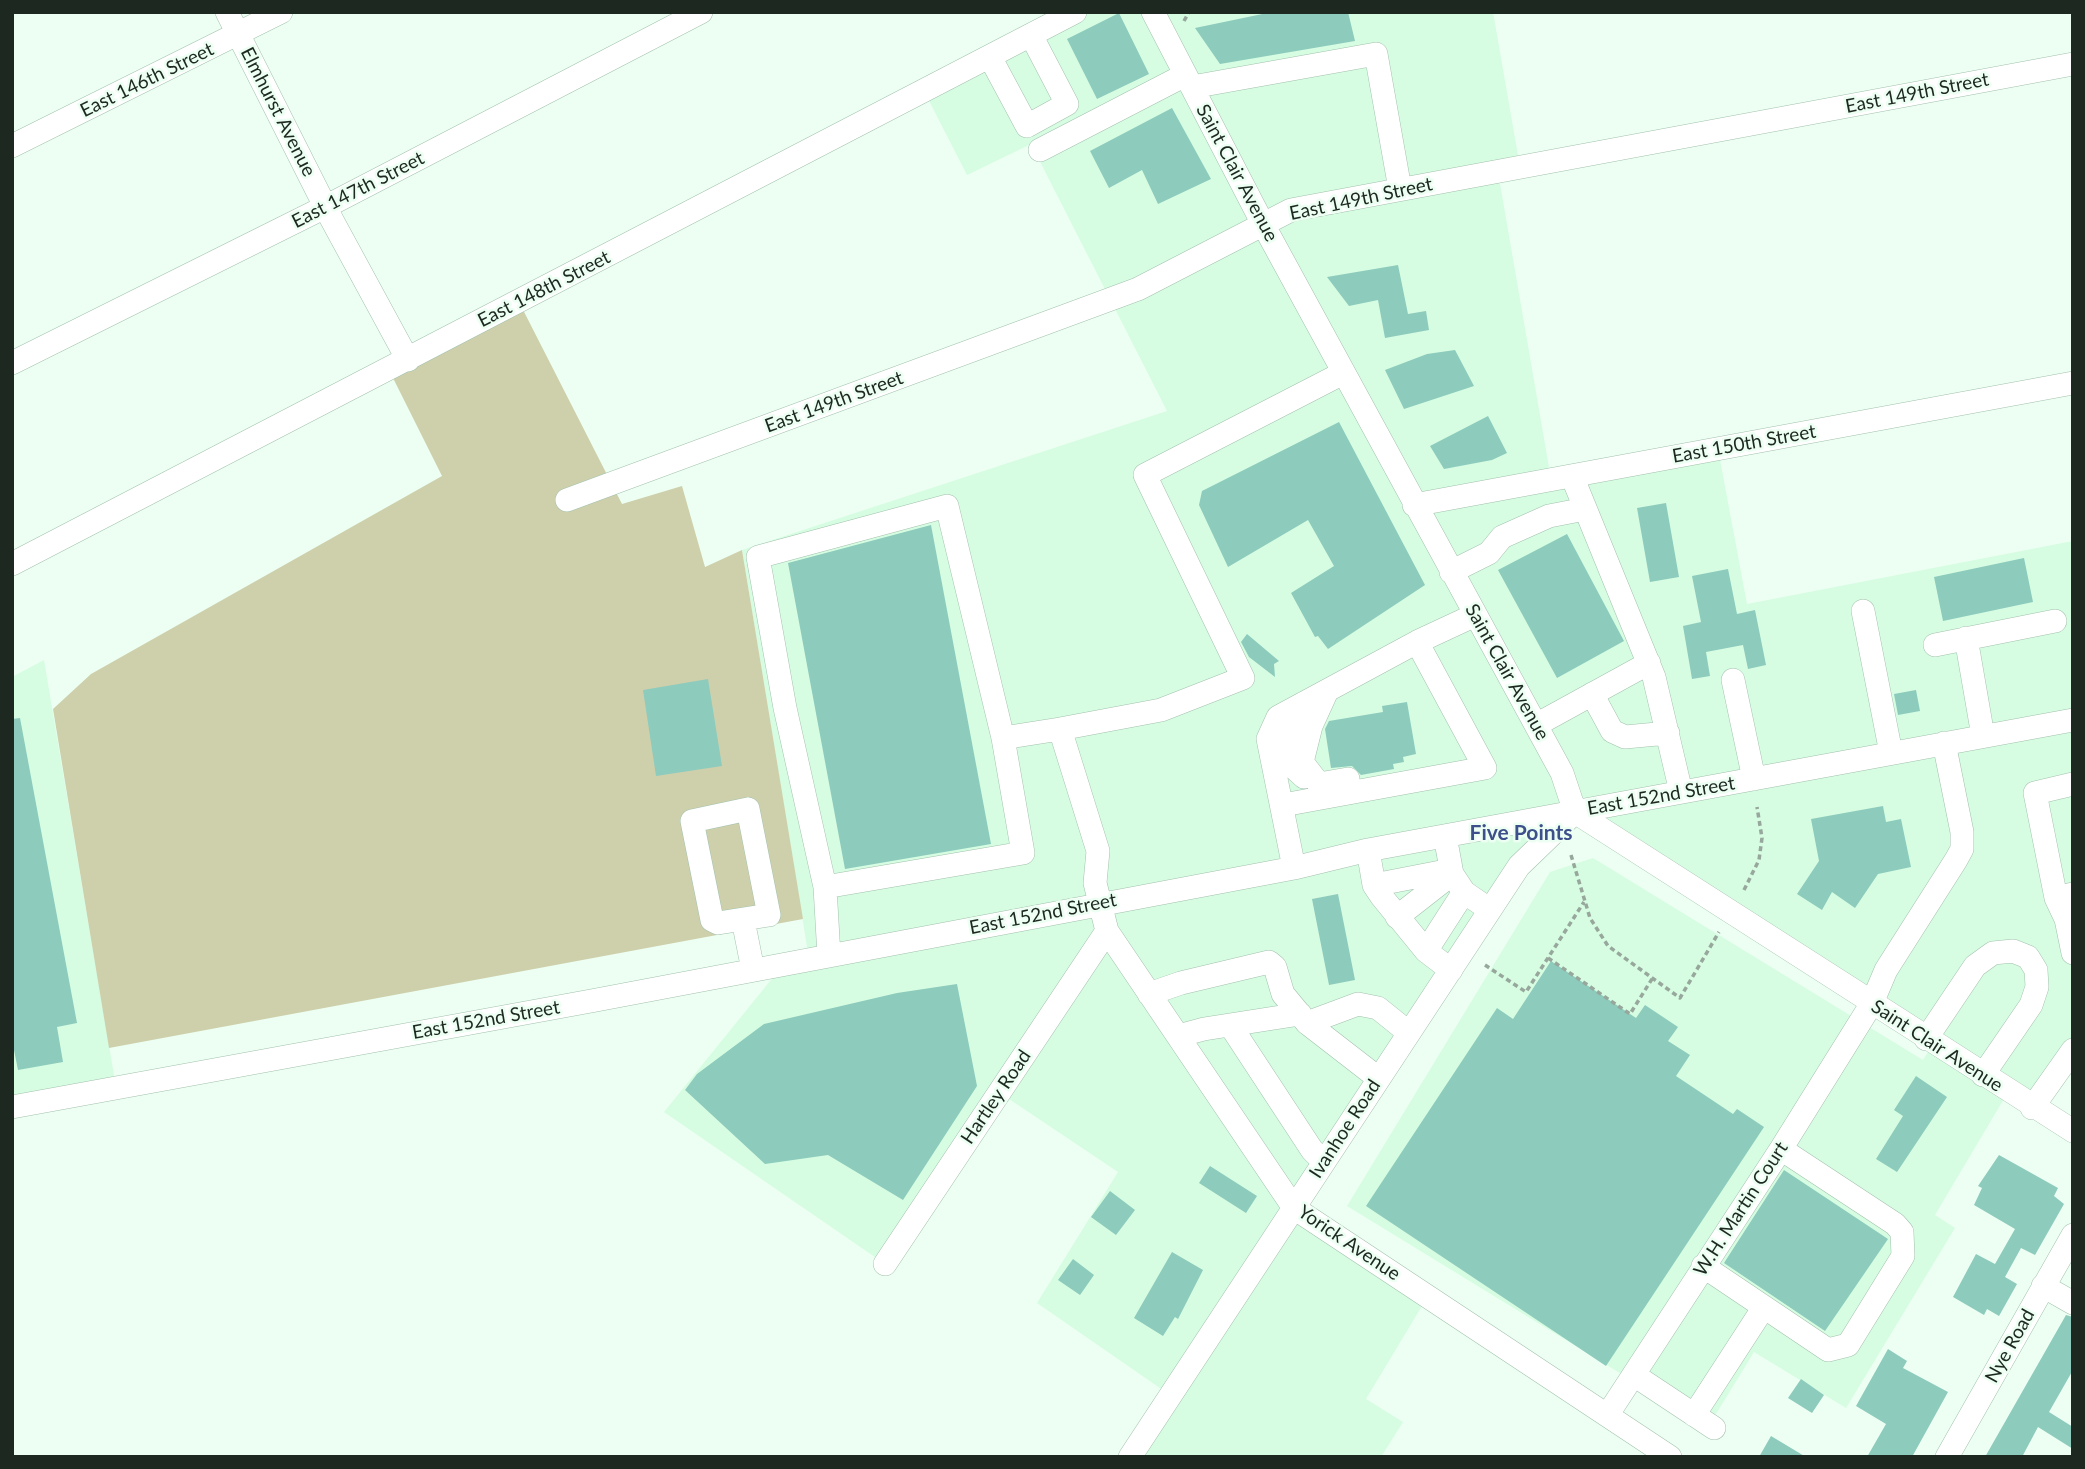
<!DOCTYPE html>
<html>
<head>
<meta charset="utf-8">
<style>
  body { margin:0 }
  #map { position:relative; width:2085px; height:1469px; overflow:hidden; background:#ecfff2; font-family:Lato,sans-serif }
  canvas { display:block }
  .frame { position:absolute; inset:0; border:14px solid #1c2820; pointer-events:none }
</style>
</head>
<body>
<div id="map">
<canvas width="2085" height="1469"></canvas>
<div class="frame"></div>
</div>
<script>
const ctx = document.querySelector('canvas').getContext('2d');
ctx.lineJoin = 'round';
function fillPath(path, color) { ctx.fillStyle = color; ctx.fill(path, 'evenodd'); }
const poly = rows => new Path2D(rows.map(r => 'M' + r).join(''));
function trace(path, color, width, dash) { ctx.strokeStyle = color; ctx.lineWidth = width; ctx.lineCap = dash ? 'butt' : 'round'; ctx.setLineDash(dash || []); ctx.stroke(path); }
function label(font, color, halo, rows, align = 'center') {
  ctx.font = font + ' Lato,sans-serif'; ctx.lineWidth = 5; ctx.setLineDash([]); ctx.textBaseline = 'middle'; ctx.strokeStyle = halo; ctx.fillStyle = color; for (const [text, x, y, turn = 0] of rows) {
    ctx.save(); ctx.translate(x, y); ctx.rotate((+turn || 0) * Math.PI / 180); ctx.textAlign = isNaN(turn) ? turn : align; if (halo) ctx.strokeText(text, 0, 0); ctx.fillText(text, 0, 0); ctx.restore();
  }
}
const built = poly([
  [1075,12,1493,12,1520,167,1498,172,1551,479,1718,449,1747,604,2073,541,2073,1050,2032,1108,2008,1092,1935,1215,1955,1228,1846,1408,1754,1352,1708,1427,1347,1206,1550,872,1593,858,1923,1060,1933,1044,1575,812,1519,866,1294,1208,1428,1296,1366,1399,1403,1422,1381,1457,1130,1457,1170,1395,1037,1303,1118,1172,1000,1093,885,1264,664,1112,783,965,809,959,742,550,1167,411,1031,144,967,175,924,91],
  [44,660,116,1087,12,1107,12,677]
]);
const green = poly([
  [519,302,622,504,682,486,705,567,742,550,803,919,109,1048,53,709,91,674,442,476,389,370]
]);
const building = poly([
  [1272,12,1348,12,1355,41,1220,64,1195,28],
  [1119,13,1149,74,1097,99,1067,39],
  [1172,108,1211,179,1158,204,1142,170,1109,188,1090,151],
  [1398,265,1408,314,1426,311,1429,330,1385,338,1378,300,1349,306,1327,277],
  [1455,350,1474,386,1404,409,1385,370,1427,354],
  [1488,416,1507,453,1492,460,1444,469,1430,446],
  [1339,422,1425,585,1328,649,1318,636,1315,637,1291,593,1334,566,1308,520,1228,567,1199,505,1202,491],
  [1666,503,1679,577,1650,582,1637,508],
  [931,525,991,844,845,869,788,563],
  [1567,534,1624,641,1557,678,1498,570],
  [2024,558,2033,602,1943,621,1934,577],
  [1728,569,1737,614,1755,610,1766,665,1748,669,1743,645,1706,652,1710,676,1692,679,1683,626,1701,622,1692,576],
  [1247,634,1279,661,1274,664,1275,677,1249,657,1241,642],
  [708,679,722,766,656,776,643,690],
  [1916,690,1920,711,1898,715,1894,694],
  [1407,702,1416,754,1403,757,1404,762,1393,764,1394,769,1361,775,1352,766,1331,768,1325,729,1329,721,1383,712,1382,706],
  [20,718,77,1023,57,1027,63,1062,18,1070,12,1040,12,719],
  [1883,806,1886,822,1901,819,1911,867,1878,874,1855,908,1832,892,1822,910,1797,894,1819,861,1811,819],
  [1338,894,1355,980,1329,985,1312,899],
  [1551,961,1636,1018,1645,1005,1678,1027,1668,1041,1690,1055,1676,1076,1733,1114,1737,1109,1764,1127,1606,1366,1366,1206,1497,1008,1513,1019],
  [957,984,977,1086,903,1200,828,1155,765,1164,685,1090,697,1074,764,1024,897,993],
  [1916,1076,1947,1097,1897,1172,1876,1159,1903,1116,1894,1110],
  [1999,1155,2058,1188,2054,1196,2064,1204,2035,1255,2021,1248,2005,1277,2017,1284,1999,1316,1987,1309,1984,1315,1953,1297,1976,1254,1995,1264,2015,1229,1974,1205,1982,1188,1978,1186],
  [1210,1166,1257,1196,1246,1213,1199,1183],
  [1784,1170,1888,1239,1825,1331,1724,1263],
  [1110,1191,1135,1210,1116,1235,1091,1217],
  [1172,1252,1203,1270,1178,1319,1175,1317,1163,1336,1134,1318],
  [1073,1259,1094,1275,1080,1295,1058,1280],
  [2066,1315,2073,1317,2073,1370,2049,1412,2073,1427,2073,1449,2038,1427,2022,1457,1985,1457],
  [1888,1349,1907,1361,1903,1368,1948,1392,1912,1457,1867,1457,1886,1424,1856,1406],
  [1801,1379,1824,1395,1812,1413,1788,1398],
  [1771,1436,1806,1457,1759,1457]
]);
const path = poly([
  [1184,21,1189,12],
  [1571,855,1590,918,1608,946,1680,998,1719,932],
  [1744,890,1759,860,1762,838,1757,807],
  [1548,958,1630,1014,1652,979],
  [1485,965,1526,992,1584,902]
]);
const minor = poly([
  [227,12,332,220,408,360],
  [1153,12,1264,226,1562,773,1575,812,2073,1131],
  [990,57,1027,126,1067,104,1031,35],
  [1192,87,1376,54,1400,189],
  [12,146,281,12],
  [1040,150,1185,75],
  [12,363,327,206,701,12],
  [1343,373,1145,475,1243,678,1161,710,1060,729,1098,851,1095,883,1107,931,1294,1208,1670,1457],
  [1572,476,1654,677,1681,792],
  [567,500,1138,289,1291,210,2073,64],
  [1414,505,2073,383],
  [12,564,1075,12],
  [1451,572,1489,553,1502,537,1549,516,1585,509],
  [1863,611,1891,753],
  [1966,638,1983,736],
  [1935,645,2055,621],
  [1733,680,1754,779],
  [1327,691,1311,726,1302,762,1319,784,1348,779],
  [1592,694,1612,731,1625,737,1668,733],
  [1536,725,1649,663],
  [1304,777,1291,765,1287,752,1293,723,1304,703],
  [2073,784,2035,793,2056,898,2073,894],
  [1283,805,1485,768,1417,642],
  [748,809,769,915,718,923,712,920,692,821,748,809],
  [1445,836,1452,874,1464,892,1490,910],
  [1368,850,1374,885,1382,897,1426,951,1451,970],
  [1294,868,1268,739,1278,717,1417,642,1475,615],
  [1374,885,1451,870],
  [825,887,785,708,758,557,947,506,1003,738],
  [2056,898,2066,919,2073,953],
  [1397,917,1452,874],
  [743,920,753,970],
  [1426,951,1464,892],
  [829,956,825,887,1023,853,1003,738,1060,729],
  [1149,994,1181,983,1269,962,1275,967,1283,994,1307,1023,1358,1004,1378,1008,1409,1033],
  [1307,1023,1378,1078],
  [1230,1025,1312,1150,1324,1162],
  [1178,1036,1204,1029,1300,1014],
  [1926,1039,1975,966,1993,953,2013,951,2028,957,2036,970,2037,987,2031,1005,1983,1075],
  [12,1107,591,1001,1294,868,1368,850,2073,720],
  [2032,1108,2073,1050],
  [885,1264,1107,931],
  [1703,1266,1828,1350,1848,1345,1903,1256,1902,1232,1895,1224,1781,1149],
  [2043,1286,2073,1303],
  [1634,1375,1714,1428],
  [1608,1414,1781,1149,1872,1003,1886,970,1956,860,1962,849,1962,832,1944,743],
  [1694,1415,1764,1307],
  [1130,1457,1519,866,1575,812],
  [1947,1457,2073,1235]
]);
const streetNames = [
  ["East 146th Street",147,80,-26],
  ["East 149th Street",1917,93,-11],
  ["Elmhurst Avenue",278,112,63],
  ["Saint Clair Avenue",1237,173,62],
  ["East 147th Street",358,190,-27],
  ["East 149th Street",1361,199,-12],
  ["East 148th Street",544,289,-27],
  ["East 149th Street",834,402,-20],
  ["East 150th Street",1744,444,-10],
  ["Saint Clair Avenue",1507,672,61],
  ["East 152nd Street",1661,796,-10],
  ["East 152nd Street",1043,914,-11],
  ["East 152nd Street",486,1020,-10],
  ["Saint Clair Avenue",1937,1046,33],
  ["Hartley Road",996,1097,-56],
  ["Ivanhoe Road",1345,1129,-57],
  ["W.H. Martin Court",1741,1209,-57],
  ["Yorick Avenue",1349,1243,34],
  ["Nye Road",2010,1346,-61]
];
const neighbourhoodNames = [
  ["Five Points",1521,833]
];
fillPath(built, '#d6fde2');
fillPath(green, '#ced0ac');
fillPath(building, '#8dcbbd');
trace(minor, '#a3c1ad', 24);
trace(path, '#97a79c', 3.5, [5, 3.5]);
trace(minor, '#fff', 23);
label('19px', '#1c2820', '#ecfff2', streetNames);
label('bold 21px', '#3e508b', '#ecfff2', neighbourhoodNames);
</script>
</body>
</html>
